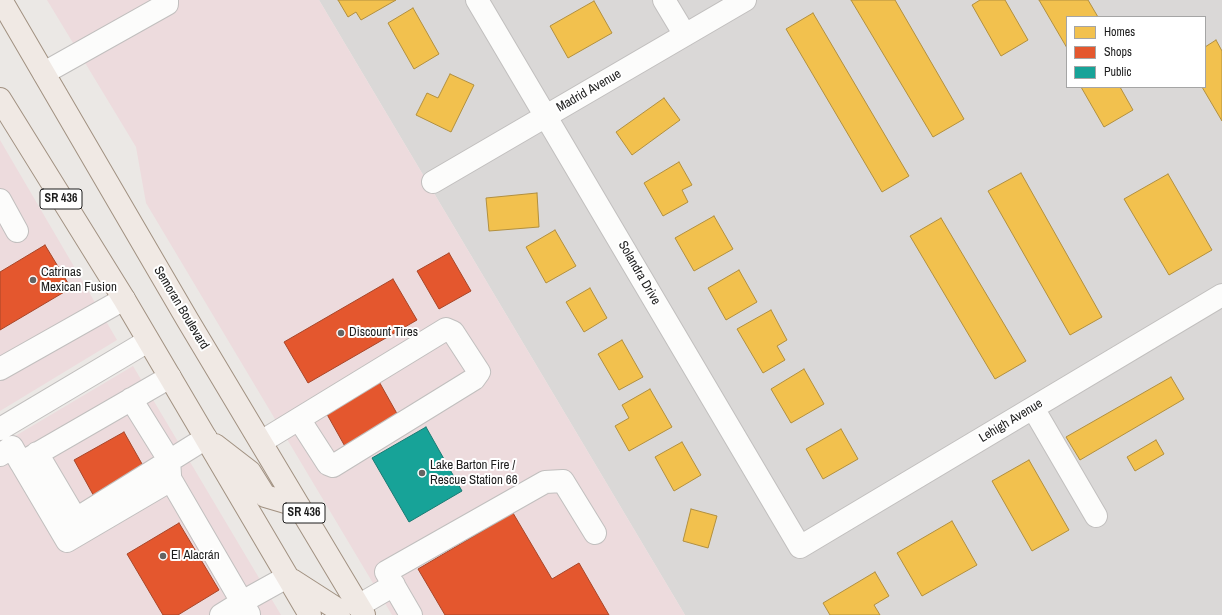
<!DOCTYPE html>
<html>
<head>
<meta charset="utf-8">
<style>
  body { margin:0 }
  #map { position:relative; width:1222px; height:615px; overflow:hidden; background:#ebe8e5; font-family:"Archivo Narrow",sans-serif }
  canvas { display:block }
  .legend { position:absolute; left:1066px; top:16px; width:140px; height:72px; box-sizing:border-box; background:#fff; border:1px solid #a5a5a5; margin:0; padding:5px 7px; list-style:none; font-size:12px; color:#1d1d1d }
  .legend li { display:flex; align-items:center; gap:8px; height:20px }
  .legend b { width:20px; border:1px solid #a5a5a5 }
</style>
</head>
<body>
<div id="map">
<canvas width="1222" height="615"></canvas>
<ul class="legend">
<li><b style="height:11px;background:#f2c14e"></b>Homes</li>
<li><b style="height:11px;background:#e4572e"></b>Shops</li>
<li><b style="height:11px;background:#17a398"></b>Public</li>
</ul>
</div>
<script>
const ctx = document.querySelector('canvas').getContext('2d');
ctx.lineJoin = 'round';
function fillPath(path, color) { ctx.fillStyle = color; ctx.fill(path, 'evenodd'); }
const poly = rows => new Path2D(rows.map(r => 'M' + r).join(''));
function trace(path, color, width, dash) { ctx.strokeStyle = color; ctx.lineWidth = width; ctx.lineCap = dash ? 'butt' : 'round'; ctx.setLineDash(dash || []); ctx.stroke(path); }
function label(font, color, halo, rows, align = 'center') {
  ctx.font = font + ' "Archivo Narrow",sans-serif'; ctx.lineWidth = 4; ctx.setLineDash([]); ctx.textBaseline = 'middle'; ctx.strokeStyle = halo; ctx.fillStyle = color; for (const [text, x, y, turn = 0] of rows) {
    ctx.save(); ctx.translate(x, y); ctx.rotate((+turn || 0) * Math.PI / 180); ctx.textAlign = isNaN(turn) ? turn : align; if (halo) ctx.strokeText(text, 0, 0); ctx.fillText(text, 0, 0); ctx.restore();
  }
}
const residential = poly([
  [319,0,1222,0,1222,615,685,615],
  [1067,17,1205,17,1205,87,1067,87]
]);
const commercial = poly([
  [47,0,319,0,685,615,392,615,146,203,136,147],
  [0,140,117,340,0,411],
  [133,366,281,615,0,615,0,445]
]);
const homes = poly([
  [338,0,396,0,361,20,356,12,348,17,338,0],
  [851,0,895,0,964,119,933,137,851,0],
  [980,0,1005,0,1028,40,1001,56,972,5,980,0],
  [1039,0,1088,0,1098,17,1067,17,1067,48,1039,0],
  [594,1,612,33,568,58,550,26,594,1],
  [413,8,439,54,414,69,388,23,413,8],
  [813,13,909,176,882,192,786,29,813,13],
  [1216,40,1222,51,1222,121,1202,87,1205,87,1205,47,1216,40],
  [450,74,474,85,451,132,416,115,427,93,438,98,450,74],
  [1081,87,1120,87,1133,110,1104,127,1081,87],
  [664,98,680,120,632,155,616,132,664,98],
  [679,162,692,185,682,190,688,202,663,216,644,183,679,162],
  [1021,173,1102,317,1070,335,988,191,1021,173],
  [1168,174,1212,250,1169,275,1124,199,1168,174],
  [537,193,539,227,489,231,486,198,537,193],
  [714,216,733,249,694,271,675,238,714,216],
  [941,218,1026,361,995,379,910,236,941,218],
  [555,230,576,266,546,283,526,247,555,230],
  [739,270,757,302,726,320,708,288,739,270],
  [590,288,607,318,584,332,566,302,590,288],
  [771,310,787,340,777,346,785,360,763,373,737,329,771,310],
  [622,340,643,377,619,390,598,354,622,340],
  [804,369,824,404,791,423,771,389,804,369],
  [1171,377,1184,399,1080,460,1066,437,1171,377],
  [650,389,672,427,629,451,615,426,629,418,622,405,650,389],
  [841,429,858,459,823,479,806,449,841,429],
  [1156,440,1164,454,1135,471,1127,457,1156,440],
  [682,442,701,475,674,491,655,457,682,442],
  [1029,460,1069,530,1032,551,992,481,1029,460],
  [691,509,717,516,708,548,683,541,691,509],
  [952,521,977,565,922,596,897,553,952,521],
  [875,572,889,596,874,605,880,615,830,615,823,603,875,572]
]);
const shops = poly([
  [45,245,71,288,0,330,0,272,45,245],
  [449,253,471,291,439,309,417,271,449,253],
  [393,279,417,320,308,383,284,342,393,279],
  [377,378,400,419,347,450,324,409,377,378],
  [124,432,146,471,96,500,74,460,124,432],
  [513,513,552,579,579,563,609,615,445,615,418,569,513,513],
  [179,523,219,590,178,615,163,615,127,554,179,523]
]);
const public = poly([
  [426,427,462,491,409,522,372,458,426,427]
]);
const minor = poly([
  [477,0,800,547,1222,295],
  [664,0,685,35],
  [44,73,167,4,167,0],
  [433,182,745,0],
  [0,200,17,231],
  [0,369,124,299],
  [170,377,21,463,67,541,171,480,242,602,287,577],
  [131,399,169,460,170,475],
  [1033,408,1096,516],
  [0,429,148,341],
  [261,442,446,329,453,332,479,372,474,379,333,466,328,464,299,419],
  [37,453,76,519,206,438],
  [0,455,12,447,21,463],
  [358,606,394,585],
  [221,615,242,602,249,614],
  [411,615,386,572,545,482,563,481,595,533]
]);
const major = poly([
  [1,0,187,319,364,615],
  [0,99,124,299,310,615],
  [215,445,250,472,265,496,299,506],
  [292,580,334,607,339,615]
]);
const markers = [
  [33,280,4,"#656463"],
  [341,333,4,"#656463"],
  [422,473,4,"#656463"],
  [163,556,4,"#656463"]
];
const shields = [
  [61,199,42],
  [304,513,42]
];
const shieldNames = [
  ["SR 436",61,199],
  ["SR 436",304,513]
];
const streetNames = [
  ["Madrid Avenue",589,91,-30],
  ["Solandra Drive",639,273,60],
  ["Semoran Boulevard",181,308,59],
  ["Lehigh Avenue",1011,421,-31]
];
const poiNames = [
  ["Catrinas",41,273],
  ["Mexican Fusion",41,288],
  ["Discount Tires",349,333],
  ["Lake Barton Fire /",430,466],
  ["Rescue Station 66",430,481],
  ["El Alacrán",171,556]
];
fillPath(residential, '#dad8d7');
fillPath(commercial, '#eddbdd');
fillPath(homes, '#f2c14e');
trace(homes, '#b2903f', 1);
fillPath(shops, '#e4572e');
trace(shops, '#a84629', 1);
fillPath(public, '#17a398');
trace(public, '#197b73', 1);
trace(minor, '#c1bfbe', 24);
trace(major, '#a19181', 24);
trace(minor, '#fcfcfb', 22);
trace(major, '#f0e9e4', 22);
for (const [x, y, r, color] of markers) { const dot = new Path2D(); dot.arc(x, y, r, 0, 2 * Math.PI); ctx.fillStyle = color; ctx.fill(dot); trace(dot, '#fff', 1.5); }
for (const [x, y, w] of shields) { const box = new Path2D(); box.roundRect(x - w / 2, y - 10, w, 20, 3); ctx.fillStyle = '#fff'; ctx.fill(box); trace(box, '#1d1d1d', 1); }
label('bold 12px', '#1d1d1d', null, shieldNames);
label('13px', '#1d1d1d', '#fff', streetNames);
label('13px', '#1d1d1d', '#fff', poiNames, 'left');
</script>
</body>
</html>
